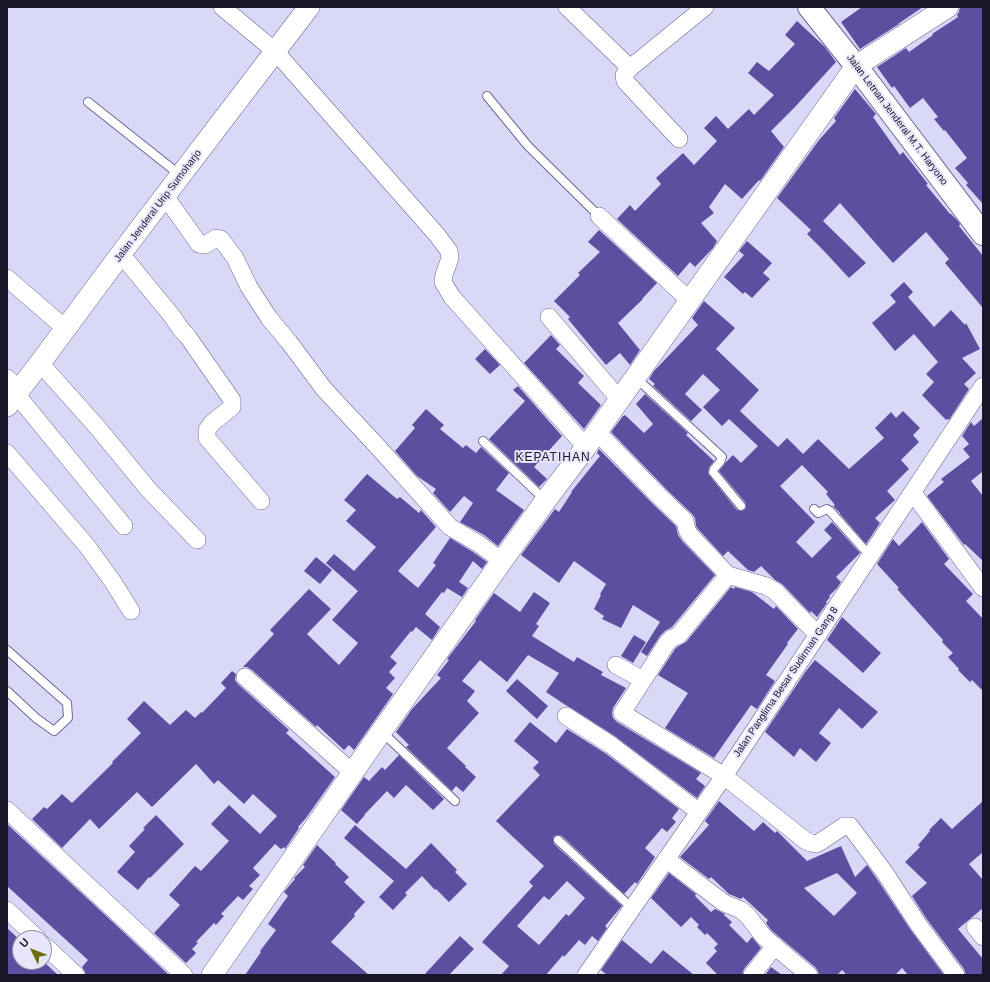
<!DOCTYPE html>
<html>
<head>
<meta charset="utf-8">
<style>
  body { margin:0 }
  #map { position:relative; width:990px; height:982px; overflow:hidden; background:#dad8f7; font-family:Arial,sans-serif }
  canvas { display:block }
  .frame { position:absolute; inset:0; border:8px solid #171527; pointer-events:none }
  .north { position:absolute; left:12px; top:930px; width:40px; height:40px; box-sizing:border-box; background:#e7e6fb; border:1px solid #9492a6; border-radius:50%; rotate:313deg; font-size:11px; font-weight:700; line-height:16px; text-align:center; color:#171527 }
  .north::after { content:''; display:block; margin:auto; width:14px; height:18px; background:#6e6c0b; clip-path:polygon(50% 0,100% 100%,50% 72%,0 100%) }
</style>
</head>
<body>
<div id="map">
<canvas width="990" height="982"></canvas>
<div class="frame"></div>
<div class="north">U</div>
</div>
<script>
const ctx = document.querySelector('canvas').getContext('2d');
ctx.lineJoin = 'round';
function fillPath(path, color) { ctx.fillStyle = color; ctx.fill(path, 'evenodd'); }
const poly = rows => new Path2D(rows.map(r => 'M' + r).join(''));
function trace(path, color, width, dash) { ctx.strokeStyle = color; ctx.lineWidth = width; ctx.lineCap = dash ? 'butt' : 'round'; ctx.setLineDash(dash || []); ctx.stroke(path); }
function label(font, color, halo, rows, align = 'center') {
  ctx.font = font + ' Arial,sans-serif'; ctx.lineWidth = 4; ctx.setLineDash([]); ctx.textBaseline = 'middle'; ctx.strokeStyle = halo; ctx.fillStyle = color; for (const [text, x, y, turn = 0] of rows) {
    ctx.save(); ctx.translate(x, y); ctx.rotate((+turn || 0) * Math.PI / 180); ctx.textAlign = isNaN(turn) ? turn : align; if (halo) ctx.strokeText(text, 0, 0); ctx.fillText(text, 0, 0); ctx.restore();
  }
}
const building = poly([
  [862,7,923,7,898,24,899,24,860,49,841,22],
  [960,7,983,7,983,204,966,185,968,183,955,168,967,158,945,130,944,131,934,119,938,117,923,98,910,108,894,86,892,88,877,67,906,48,909,52,933,35,932,34,958,17,957,15,959,12],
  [797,21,825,47,836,62,795,107,771,131,784,147,760,181,759,180,742,199,725,184,709,207,714,213,701,223,717,241,713,248,695,267,690,262,678,276,617,219,630,205,635,211,661,184,656,178,683,153,694,165,717,141,704,128,716,116,728,129,749,109,754,115,774,95,748,73,757,62,769,71,795,44,785,35],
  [855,89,876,114,873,117,900,155,903,152,914,166,928,184,926,185,950,214,951,214,957,220,960,224,959,226,983,256,983,308,945,263,949,259,926,232,893,263,840,203,823,221,866,263,849,278,824,251,807,234,811,230,777,198,819,140,836,121,834,118],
  [599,230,657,283,642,299,643,299,618,323,640,350,630,365,620,353,606,365,568,319,570,317,554,301,580,275,578,273,600,252,588,242],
  [747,241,772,263,763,273,770,279,752,298,745,292,743,294,724,277,744,255,739,251],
  [904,282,913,292,908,297,934,327,951,310,965,325,966,323,980,349,962,358,976,373,964,384,969,389,949,420,948,419,946,420,922,395,934,382,926,374,938,362,914,334,895,351,872,323,896,302,890,295],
  [704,301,735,328,716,349,759,390,740,411,778,447,787,438,803,454,818,439,849,469,884,438,875,428,891,412,896,418,903,411,920,428,913,435,919,442,901,460,909,469,887,491,895,500,875,518,880,523,866,544,840,514,840,513,833,506,835,505,826,494,828,492,802,465,780,486,815,522,796,542,812,558,832,538,824,530,832,522,860,553,836,577,841,582,837,588,829,596,830,597,826,602,827,603,817,617,811,611,810,613,782,584,775,580,761,566,754,572,748,570,728,551,723,556,698,529,696,526,695,518,692,514,667,490,611,432,623,416,624,416,625,415,644,433,653,424,636,404,645,394,688,433,686,435,714,461,709,467,708,473,709,475,737,510,742,511,744,510,746,508,746,505,745,502,719,471,724,465,726,462,733,455,741,463,758,446,729,419,722,426,703,407,720,390,703,374,685,394,702,410,691,421,653,386,655,384,649,379,654,371,698,325,692,318],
  [551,335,560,345,556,349,584,376,578,383,601,405,584,429,524,363],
  [485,349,500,365,490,374,475,359],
  [518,386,562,436,534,467,547,479,539,487,489,439,525,401,513,390],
  [426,409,444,425,440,429,463,448,466,445,476,453,481,447,509,473,496,490,524,510,498,546,484,535,460,522,473,503,464,496,450,512,433,493,436,489,417,476,395,451,415,428,412,425],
  [983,418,983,473,982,472,971,481,983,496,983,561,965,544,964,545,927,496,944,482,941,479,970,457,963,449,969,444,962,436,971,422,974,426],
  [599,449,653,504,676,526,678,535,683,542,715,575,672,627,665,631,660,636,647,656,641,652,660,622,633,605,621,628,602,619,604,616,594,609,601,595,600,594,606,584,574,561,559,583,521,555,555,509,559,512,572,492,571,492,600,456,597,453],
  [367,474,397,499,400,497,419,513,421,510,436,527,398,571,418,588,436,565,433,563,450,538,473,552,487,562,482,569,473,561,459,582,468,588,462,597,447,588,444,593,442,592,425,614,440,627,432,640,416,627,412,632,411,631,390,657,397,663,389,672,395,678,386,688,393,694,354,750,349,745,344,750,317,725,316,727,252,670,247,667,243,667,274,634,270,630,309,589,331,609,307,634,339,665,358,643,332,620,358,591,326,563,334,554,354,571,376,547,346,521,356,510,344,500],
  [922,522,949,559,944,564,973,594,966,601,983,619,983,691,972,680,970,682,958,670,959,669,948,657,953,653,942,642,943,640,897,589,899,588,877,564,893,539,899,546],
  [316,557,332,570,320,584,304,571],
  [731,587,734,589,735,587,752,592,774,609,776,606,798,629,787,643,788,644,766,675,775,681,757,709,751,705,714,758,665,728,688,693,658,675,675,649,677,647,686,642],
  [534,592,550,603,536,624,539,626,532,636,574,662,577,657,603,672,601,675,626,688,613,708,612,713,613,718,617,722,701,773,696,779,705,786,697,798,616,737,571,708,567,706,546,692,559,673,528,655,507,682,480,660,462,681,475,691,467,701,479,713,447,748,466,766,465,767,476,777,463,792,456,786,452,791,406,747,409,745,396,732,412,709,441,678,437,675,449,660,447,659,476,621,475,620,494,593,520,612],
  [842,617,881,653,863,673,827,640],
  [634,635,646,642,633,663,621,656],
  [815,660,878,712,862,729,839,708,819,733,831,743,816,762,800,748,794,757,765,732,806,671],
  [232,671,236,674,235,680,238,684,289,730,286,733,335,777,306,818,298,827,299,828,285,849,284,847,281,849,275,844,253,868,260,875,249,886,253,889,243,900,238,896,221,914,224,916,216,925,214,923,196,942,198,943,192,949,196,953,186,963,154,933,180,905,169,895,195,866,201,871,229,841,211,824,229,805,260,834,277,816,253,794,244,804,218,780,214,784,196,764,152,807,137,792,99,829,90,819,62,848,32,819,44,807,47,809,62,794,72,803,113,763,112,762,141,733,127,719,144,701,170,725,186,710,195,718,201,712,202,713,226,688,221,683],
  [517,679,548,706,537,719,506,691],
  [530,722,556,743,567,729,605,753,679,809,672,818,676,822,667,832,662,828,645,848,655,857,637,884,635,882,624,894,562,836,559,835,554,836,553,839,554,844,622,906,605,926,607,928,598,941,592,936,585,945,579,940,564,957,563,955,546,975,501,975,509,966,482,942,533,886,529,882,544,866,496,821,540,775,533,768,539,762,514,741],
  [567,881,585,898,569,916,566,914,539,945,517,926,544,896,549,900],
  [399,755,444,799,433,810,406,785,394,798,387,791,364,815,365,815,357,824,341,810,364,777,369,781,382,767,385,770],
  [719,801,754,831,763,822,775,833,777,831,807,861,841,846,855,877,867,865,877,879,910,929,944,975,908,975,902,968,895,975,847,975,842,970,837,975,819,975,818,971,815,967,771,930,766,923,768,920,743,897,741,899,729,894,711,877,709,879,680,857,709,825,705,821],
  [837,873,857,893,834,916,804,888],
  [983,801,983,852,969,864,983,880,983,908,958,929,983,959,983,975,966,975,964,969,926,918,912,896,927,883,905,862,920,847,918,845,930,831,929,830,941,818,952,829],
  [156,815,184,844,150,878,149,877,138,890,117,872,135,852,129,846,145,829,143,828],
  [7,824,116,925,169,975,86,975,85,972,82,967,88,960,7,886],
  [355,825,406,869,431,843,457,870,455,872,467,884,449,902,436,889,435,890,422,876,405,893,407,895,393,910,379,897,394,881,344,838],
  [317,845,336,863,335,864,349,877,344,882,365,902,354,914,355,916,331,942,369,975,245,975,261,952,260,951,276,930,268,924,288,896,284,892,295,879,294,878,305,867,303,865],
  [669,873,696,894,695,896,711,912,715,909,725,914,724,915,732,922,729,925,747,943,752,937,761,948,744,969,742,975,718,975,706,963,717,951,714,948,718,944,707,933,705,935,697,927,699,925,691,917,681,927,651,898],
  [7,928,20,940,20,962,44,962,58,975,7,975],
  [460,936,474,949,449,975,424,975],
  [622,940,651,964,663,950,694,975,607,975,601,970],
  [771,967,782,975,765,975]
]);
const service = poly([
  [487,96,528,146,599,216],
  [88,102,180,175],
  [636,378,722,457,720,462,714,469,713,472,741,506],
  [483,441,545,500],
  [814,509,818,513,827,509,830,511,870,556],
  [7,650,67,703,68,718,54,731,36,718,7,691],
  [382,732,455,801],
  [558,840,632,908]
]);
const minor = poly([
  [222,7,275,51,437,235,449,251,450,258,444,275,443,282,452,297,586,447],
  [567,7,630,68,705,7],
  [630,68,624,75,625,81,679,139],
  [165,196,199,244,205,245,216,238,221,239,235,258,249,287,269,318,289,342,324,389,377,446,450,527,479,544,502,561],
  [599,216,690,301],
  [121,254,172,316,180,328,188,337,232,400,232,407,212,423,207,430,207,438,261,501],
  [7,278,66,329],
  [549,317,620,400],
  [40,363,98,428,148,489,197,540],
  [7,378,20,390],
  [16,394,124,526],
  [597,432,660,497,685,521,687,530,690,535,728,575,766,586,775,591,818,635],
  [7,453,87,546,113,582,131,611],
  [913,493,983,588],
  [728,575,678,636,672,638,667,643,622,713,724,776,806,841,811,843,816,844,820,842,844,826,850,826,885,873,918,924,956,975],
  [616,665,643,680],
  [245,677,353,773],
  [566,716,611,745,699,812],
  [7,810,184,975],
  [666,859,724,903,741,910,748,916,764,937,809,975],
  [7,910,37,938],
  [975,927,983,937],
  [44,945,76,975],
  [586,975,724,776,983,386],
  [752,975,775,946]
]);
const tertiary = poly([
  [7,406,40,363,129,243,309,7],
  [212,975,381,732,502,561,546,500,586,447,856,66,948,7]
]);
const secondary = poly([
  [809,7,856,66,983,234]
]);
const streetNames = [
  ["Jalan Letnan Jenderal M.T. Haryono",897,120,53],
  ["Jalan Jenderal Urip Sumoharjo",158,206,-53],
  ["Jalan Panglima Besar Sudirman Gang 8",786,682,-56]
];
const quarterNames = [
  ["KEPATIHAN",553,458]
];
fillPath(building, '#5d4fa0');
trace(service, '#6c6794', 10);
trace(minor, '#6c6794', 18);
trace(tertiary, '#6c6794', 22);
trace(secondary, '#6c6794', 24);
trace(service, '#fff', 8);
trace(minor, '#fff', 17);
trace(tertiary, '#fff', 21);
trace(secondary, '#fff', 22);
label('10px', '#171527', '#e7e6fb', streetNames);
ctx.letterSpacing = '1px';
label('12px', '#171527', '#e7e6fb', quarterNames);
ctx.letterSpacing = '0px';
</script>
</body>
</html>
